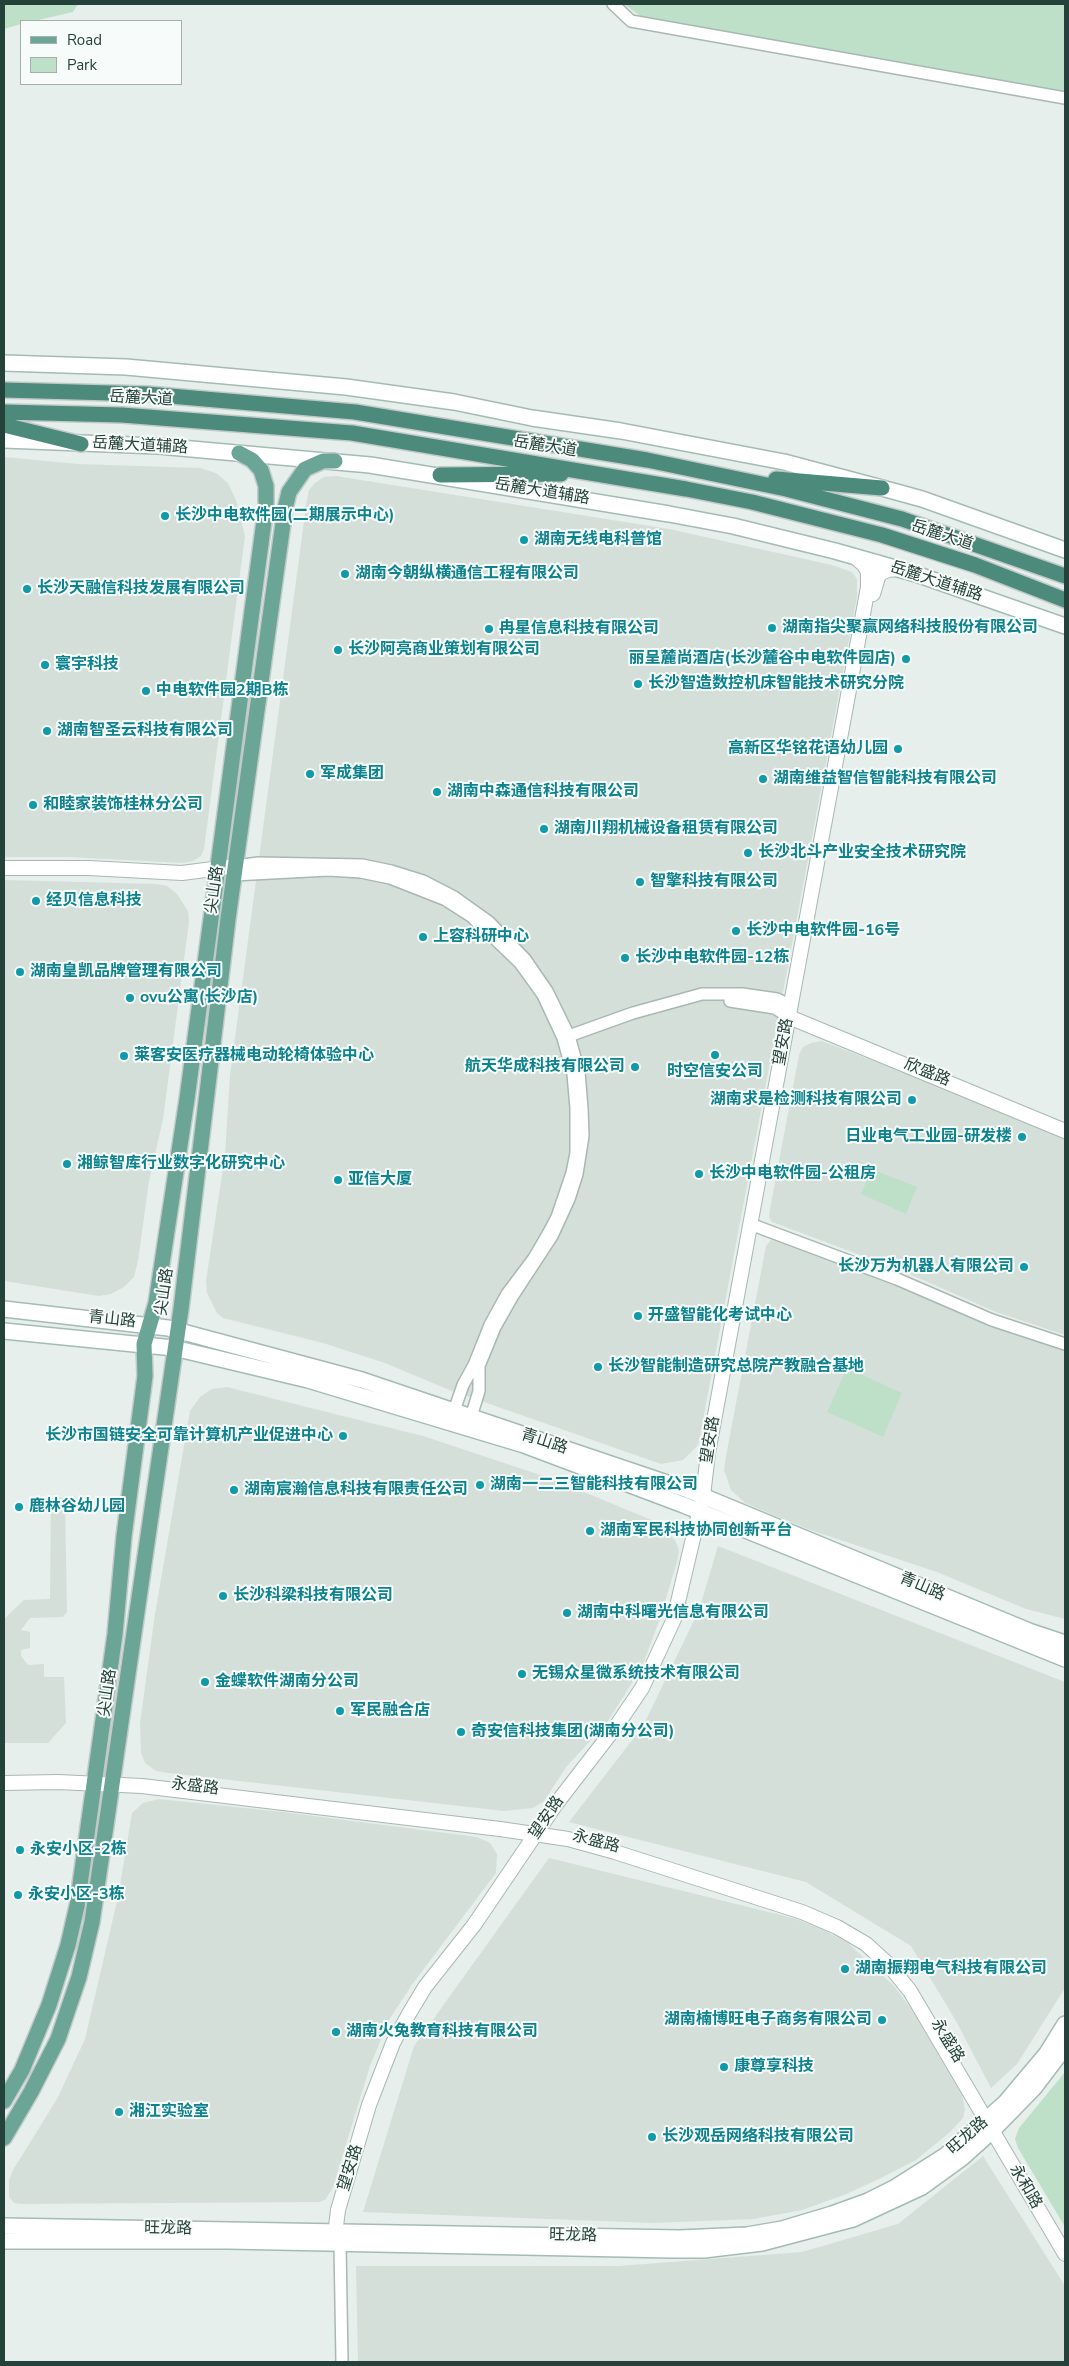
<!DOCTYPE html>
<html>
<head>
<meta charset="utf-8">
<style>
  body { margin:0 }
  #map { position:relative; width:1069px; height:2366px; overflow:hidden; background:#e6efeb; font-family:"Nunito Sans",sans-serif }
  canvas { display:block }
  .frame { position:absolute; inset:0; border:5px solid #24423a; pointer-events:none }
  .legend { position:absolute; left:20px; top:20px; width:162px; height:65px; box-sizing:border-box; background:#f7fbf9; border:1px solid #a3b1ad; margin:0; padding:6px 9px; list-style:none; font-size:15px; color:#24423a }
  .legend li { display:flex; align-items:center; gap:10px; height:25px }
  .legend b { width:25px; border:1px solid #a3b1ad }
</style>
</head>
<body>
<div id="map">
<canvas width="1069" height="2366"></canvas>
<div class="frame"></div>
<ul class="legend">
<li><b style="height:6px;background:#6aa596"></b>Road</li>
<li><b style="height:14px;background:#bfe0c8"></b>Park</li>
</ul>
</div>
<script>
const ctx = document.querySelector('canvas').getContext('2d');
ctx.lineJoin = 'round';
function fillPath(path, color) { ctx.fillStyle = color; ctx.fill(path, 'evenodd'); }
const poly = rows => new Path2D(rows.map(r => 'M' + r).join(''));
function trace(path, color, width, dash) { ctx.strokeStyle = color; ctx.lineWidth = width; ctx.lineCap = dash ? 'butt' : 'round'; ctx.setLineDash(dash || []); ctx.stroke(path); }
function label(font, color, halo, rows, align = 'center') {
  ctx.font = font + ' "Nunito Sans","Noto Sans SC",sans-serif'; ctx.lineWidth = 4; ctx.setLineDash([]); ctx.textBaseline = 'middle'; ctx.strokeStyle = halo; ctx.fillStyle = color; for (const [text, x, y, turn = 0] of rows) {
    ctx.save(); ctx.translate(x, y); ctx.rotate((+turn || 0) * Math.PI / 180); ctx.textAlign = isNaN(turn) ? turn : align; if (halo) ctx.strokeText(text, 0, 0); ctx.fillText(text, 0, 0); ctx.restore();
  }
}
const built = poly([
  [4,457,78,464,200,468,216,473,228,483,236,500,245,536,204,849,201,856,193,861,182,863,70,857,4,857],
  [336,476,669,529,832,565,852,572,857,579,857,597,700,1436,698,1445,683,1460,661,1464,447,1389,385,1363,323,1343,223,1318,217,1313,207,1293,206,1281,225,1155,230,1075,307,499,309,490,315,483,324,477],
  [4,880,156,884,167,886,177,894,188,911,189,922,163,1119,149,1181,138,1261,134,1277,124,1287,111,1294,99,1296,4,1281],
  [822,1041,980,1102,1065,1138,1065,1335,996,1312,900,1270,772,1222,769,1217,770,1209,799,1055,803,1047,811,1043],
  [771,1240,778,1241,1065,1349,1065,1619,1026,1609,937,1572,810,1530,745,1503,731,1490,724,1470,726,1456,766,1246],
  [227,1387,423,1436,555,1480,654,1521,675,1540,679,1550,677,1562,659,1621,642,1667,606,1724,567,1766,544,1801,533,1808,504,1811,169,1773,156,1771,145,1763,141,1753,140,1723,155,1614,190,1411,200,1397,212,1389],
  [51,1498,62,1498,65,1501,67,1612,63,1617,30,1618,21,1630,30,1632,30,1648,21,1650,21,1656,28,1665,44,1664,44,1677,64,1677,66,1723,48,1743,5,1743,4,1619,24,1600,50,1599],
  [718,1546,1065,1682,1065,1988,1017,2064,991,2088,956,2021,911,1946,806,1882,569,1822,643,1726,699,1610],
  [159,1799,283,1812,477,1837,490,1843,497,1854,496,1873,411,1986,389,2020,370,2066,333,2187,326,2199,320,2202,21,2204,14,2203,9,2197,9,2180,13,2170,57,2099,85,2039,118,1897,132,1813,143,1803],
  [549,1858,793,1918,820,1928,848,1943,895,1987,913,2012,962,2095,965,2109,963,2118,949,2133,916,2160,879,2179,844,2195,802,2210,754,2219,653,2223,363,2212,414,2046],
  [983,2156,1065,2286,1065,2362,358,2362,356,2266,619,2266,802,2252,898,2224]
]);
const green = poly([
  [4,4,78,4,73,12,34,21,21,21,21,24,4,29],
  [624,4,1065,4,1065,98,653,25],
  [872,1169,917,1187,906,1214,861,1194],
  [847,1368,902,1393,883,1437,827,1412],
  [1065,2072,1065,2227,1018,2148,1015,2139,1019,2128]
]);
const minor = poly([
  [613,4,631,21,1065,98],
  [236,866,258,863,362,865,391,871,423,881,454,897,489,922,525,959,547,991,569,1036,579,1072,582,1109,583,1136,577,1174,569,1199,552,1236,512,1297,495,1327,479,1366,479,1391,471,1417,465,1421],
  [234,875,328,870,361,872,390,878,446,900,471,916,520,963,543,995,563,1038,573,1074,576,1108,576,1153,572,1173,557,1217,548,1234,534,1258,507,1294,490,1325,474,1365,463,1385,454,1411,456,1418],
  [730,1001,775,1008,789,1017],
  [563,1038,633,1013,702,994,742,994,777,999,785,1003,790,1011],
  [750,1224,897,1279,992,1320,1065,1344],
  [340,2244,342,2362]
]);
const tertiary = poly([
  [873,594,879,574,888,570,899,569],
  [4,868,89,868,182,873,236,866],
  [789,1017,1065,1131],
  [4,1783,58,1782,142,1786,500,1829,568,1839,615,1852,802,1912,837,1927,866,1944,889,1965,910,1991,1065,2254],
  [334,2243,338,2210,369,2105,393,2043,410,2012,425,1987,474,1925,556,1804,617,1725,642,1688,674,1619,703,1496,708,1453,868,587,868,572,864,565,854,556]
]);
const secondary = poly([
  [4,363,126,367,346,387,454,402,532,418,621,431,784,462,882,488,922,499,1065,550],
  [4,440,158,446,370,465,669,514,733,526,835,551,916,574,1065,626],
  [4,1309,168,1328,362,1380,688,1490,1029,1631,1065,1643],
  [4,1331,174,1348,308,1380,524,1445,681,1504,1065,1659],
  [4,2226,680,2238,747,2235,782,2229,832,2214,868,2201,894,2188,946,2155,1005,2103,1047,2053,1065,2024],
  [4,2241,228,2241,672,2250,704,2250,762,2243,853,2219,922,2187,962,2158,992,2131,1034,2088,1065,2047]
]);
const primary = poly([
  [4,2101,22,2070,49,2005,68,1945,77,1906,115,1634,124,1536,145,1376,144,1344,156,1303,187,1099,266,506,266,486,261,470,252,460,239,453],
  [4,2138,31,2092,58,2039,79,1977,92,1922,181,1309,228,919,285,509,289,492,305,469,323,461,335,461]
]);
const trunk = poly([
  [4,390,147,394,355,412,647,460,786,489,902,519,1065,576],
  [4,412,122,415,352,433,686,489,752,502,882,535,975,565,1065,600],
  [4,425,81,444],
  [440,475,561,474],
  [776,479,882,488]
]);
const markers = [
  [165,516,5,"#0f9aa8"],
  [524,540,5,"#0f9aa8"],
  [345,574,5,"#0f9aa8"],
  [27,589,5,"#0f9aa8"],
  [772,628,5,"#0f9aa8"],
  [489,629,5,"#0f9aa8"],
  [338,650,5,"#0f9aa8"],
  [906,659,5,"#0f9aa8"],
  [45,665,5,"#0f9aa8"],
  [638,684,5,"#0f9aa8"],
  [146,691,5,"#0f9aa8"],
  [47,731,5,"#0f9aa8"],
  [898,749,5,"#0f9aa8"],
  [310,774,5,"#0f9aa8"],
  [763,779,5,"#0f9aa8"],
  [437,792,5,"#0f9aa8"],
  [33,805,5,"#0f9aa8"],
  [544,829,5,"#0f9aa8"],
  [748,853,5,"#0f9aa8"],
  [640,882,5,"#0f9aa8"],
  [36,901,5,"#0f9aa8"],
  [736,931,5,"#0f9aa8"],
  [423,937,5,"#0f9aa8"],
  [625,958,5,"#0f9aa8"],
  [20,972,5,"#0f9aa8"],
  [130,998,5,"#0f9aa8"],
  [715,1055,5,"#0f9aa8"],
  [124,1056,5,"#0f9aa8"],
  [635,1067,5,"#0f9aa8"],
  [912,1100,5,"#0f9aa8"],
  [1022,1137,5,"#0f9aa8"],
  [67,1164,5,"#0f9aa8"],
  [699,1174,5,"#0f9aa8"],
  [338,1180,5,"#0f9aa8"],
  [1024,1267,5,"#0f9aa8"],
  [638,1316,5,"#0f9aa8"],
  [598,1367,5,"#0f9aa8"],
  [343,1436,5,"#0f9aa8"],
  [480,1485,5,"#0f9aa8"],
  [234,1490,5,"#0f9aa8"],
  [19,1507,5,"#0f9aa8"],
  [590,1531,5,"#0f9aa8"],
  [223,1596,5,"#0f9aa8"],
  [567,1613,5,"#0f9aa8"],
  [522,1674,5,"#0f9aa8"],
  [205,1682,5,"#0f9aa8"],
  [340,1711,5,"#0f9aa8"],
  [461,1732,5,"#0f9aa8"],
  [20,1850,5,"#0f9aa8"],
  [18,1895,5,"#0f9aa8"],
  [845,1969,5,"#0f9aa8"],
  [882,2020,5,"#0f9aa8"],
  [336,2032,5,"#0f9aa8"],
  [724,2067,5,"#0f9aa8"],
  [119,2112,5,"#0f9aa8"],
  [652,2137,5,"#0f9aa8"]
];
const streetNames = [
  ["岳麓大道",141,399,3],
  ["岳麓大道辅路",140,446,3],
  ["岳麓大道",545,447,9],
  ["岳麓大道辅路",542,492,9],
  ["岳麓大道",942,536,18],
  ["岳麓大道辅路",936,582,18],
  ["尖山路",215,890,-82],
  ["望安路",784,1042,-80],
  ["欣盛路",927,1073,22],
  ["尖山路",165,1292,-82],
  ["青山路",112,1320,6],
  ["望安路",711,1440,-81],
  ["青山路",544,1442,18],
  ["青山路",922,1587,23],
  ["尖山路",108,1693,-82],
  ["永盛路",195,1787,7],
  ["望安路",547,1818,-56],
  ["永盛路",596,1842,15],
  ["永盛路",947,2041,59],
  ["旺龙路",968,2136,-41],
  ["望安路",351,2168,-73],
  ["永和路",1025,2187,60],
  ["旺龙路",168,2229,1],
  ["旺龙路",573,2236,1]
];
const cultureNames = [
  ["长沙中电软件园(二期展示中心)",175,516],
  ["湖南无线电科普馆",534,540],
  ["湖南今朝纵横通信工程有限公司",355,574],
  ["长沙天融信科技发展有限公司",37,589],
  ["湖南指尖聚赢网络科技股份有限公司",782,628],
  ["冉星信息科技有限公司",499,629],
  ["长沙阿亮商业策划有限公司",348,650],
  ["丽呈麓尚酒店(长沙麓谷中电软件园店)",896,659,"right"],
  ["寰宇科技",55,665],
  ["长沙智造数控机床智能技术研究分院",648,684],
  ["中电软件园2期B栋",156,691],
  ["湖南智圣云科技有限公司",57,731],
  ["高新区华铭花语幼儿园",888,749,"right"],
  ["军成集团",320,774],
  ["湖南维益智信智能科技有限公司",773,779],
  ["湖南中森通信科技有限公司",447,792],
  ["和睦家装饰桂林分公司",43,805],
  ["湖南川翔机械设备租赁有限公司",554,829],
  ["长沙北斗产业安全技术研究院",758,853],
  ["智擎科技有限公司",650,882],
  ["经贝信息科技",46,901],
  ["长沙中电软件园-16号",746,931],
  ["上容科研中心",433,937],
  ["长沙中电软件园-12栋",635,958],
  ["湖南皇凯品牌管理有限公司",30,972],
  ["ovu公寓(长沙店)",140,998],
  ["莱客安医疗器械电动轮椅体验中心",134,1056],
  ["航天华成科技有限公司",625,1067,"right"],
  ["时空信安公司",715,1072,"center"],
  ["湖南求是检测科技有限公司",902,1100,"right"],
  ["日业电气工业园-研发楼",1012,1137,"right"],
  ["湘鲸智库行业数字化研究中心",77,1164],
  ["长沙中电软件园-公租房",709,1174],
  ["亚信大厦",348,1180],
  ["长沙万为机器人有限公司",1014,1267,"right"],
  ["开盛智能化考试中心",648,1316],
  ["长沙智能制造研究总院产教融合基地",608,1367],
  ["长沙市国链安全可靠计算机产业促进中心",333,1436,"right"],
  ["湖南一二三智能科技有限公司",490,1485],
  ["湖南宸瀚信息科技有限责任公司",244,1490],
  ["鹿林谷幼儿园",29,1507],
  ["湖南军民科技协同创新平台",600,1531],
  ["长沙科梁科技有限公司",233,1596],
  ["湖南中科曙光信息有限公司",577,1613],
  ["无锡众星微系统技术有限公司",532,1674],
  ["金蝶软件湖南分公司",215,1682],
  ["军民融合店",350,1711],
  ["奇安信科技集团(湖南分公司)",471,1732],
  ["永安小区-2栋",30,1850],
  ["永安小区-3栋",28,1895],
  ["湖南振翔电气科技有限公司",855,1969],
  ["湖南楠博旺电子商务有限公司",872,2020,"right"],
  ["湖南火兔教育科技有限公司",346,2032],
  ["康尊享科技",734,2067],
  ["湘江实验室",129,2112],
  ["长沙观岳网络科技有限公司",662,2137]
];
fillPath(built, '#d4dfda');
fillPath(green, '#bfe0c8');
trace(minor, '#a8b8b2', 14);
trace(tertiary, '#a8b8b2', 16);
trace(secondary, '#a4bbb3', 18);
trace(primary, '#c2cac8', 18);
trace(trunk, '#c2cac8', 18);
trace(minor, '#fff', 11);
trace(tertiary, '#fff', 14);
trace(secondary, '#fff', 15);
trace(primary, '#6aa596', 15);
trace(trunk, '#4c8a7c', 15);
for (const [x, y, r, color] of markers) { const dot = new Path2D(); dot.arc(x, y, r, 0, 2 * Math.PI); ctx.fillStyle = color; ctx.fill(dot); trace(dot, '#f7fbf9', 2); }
label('16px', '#24423a', '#f7fbf9', streetNames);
label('bold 16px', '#0d838f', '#f7fbf9', cultureNames, 'left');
</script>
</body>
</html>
